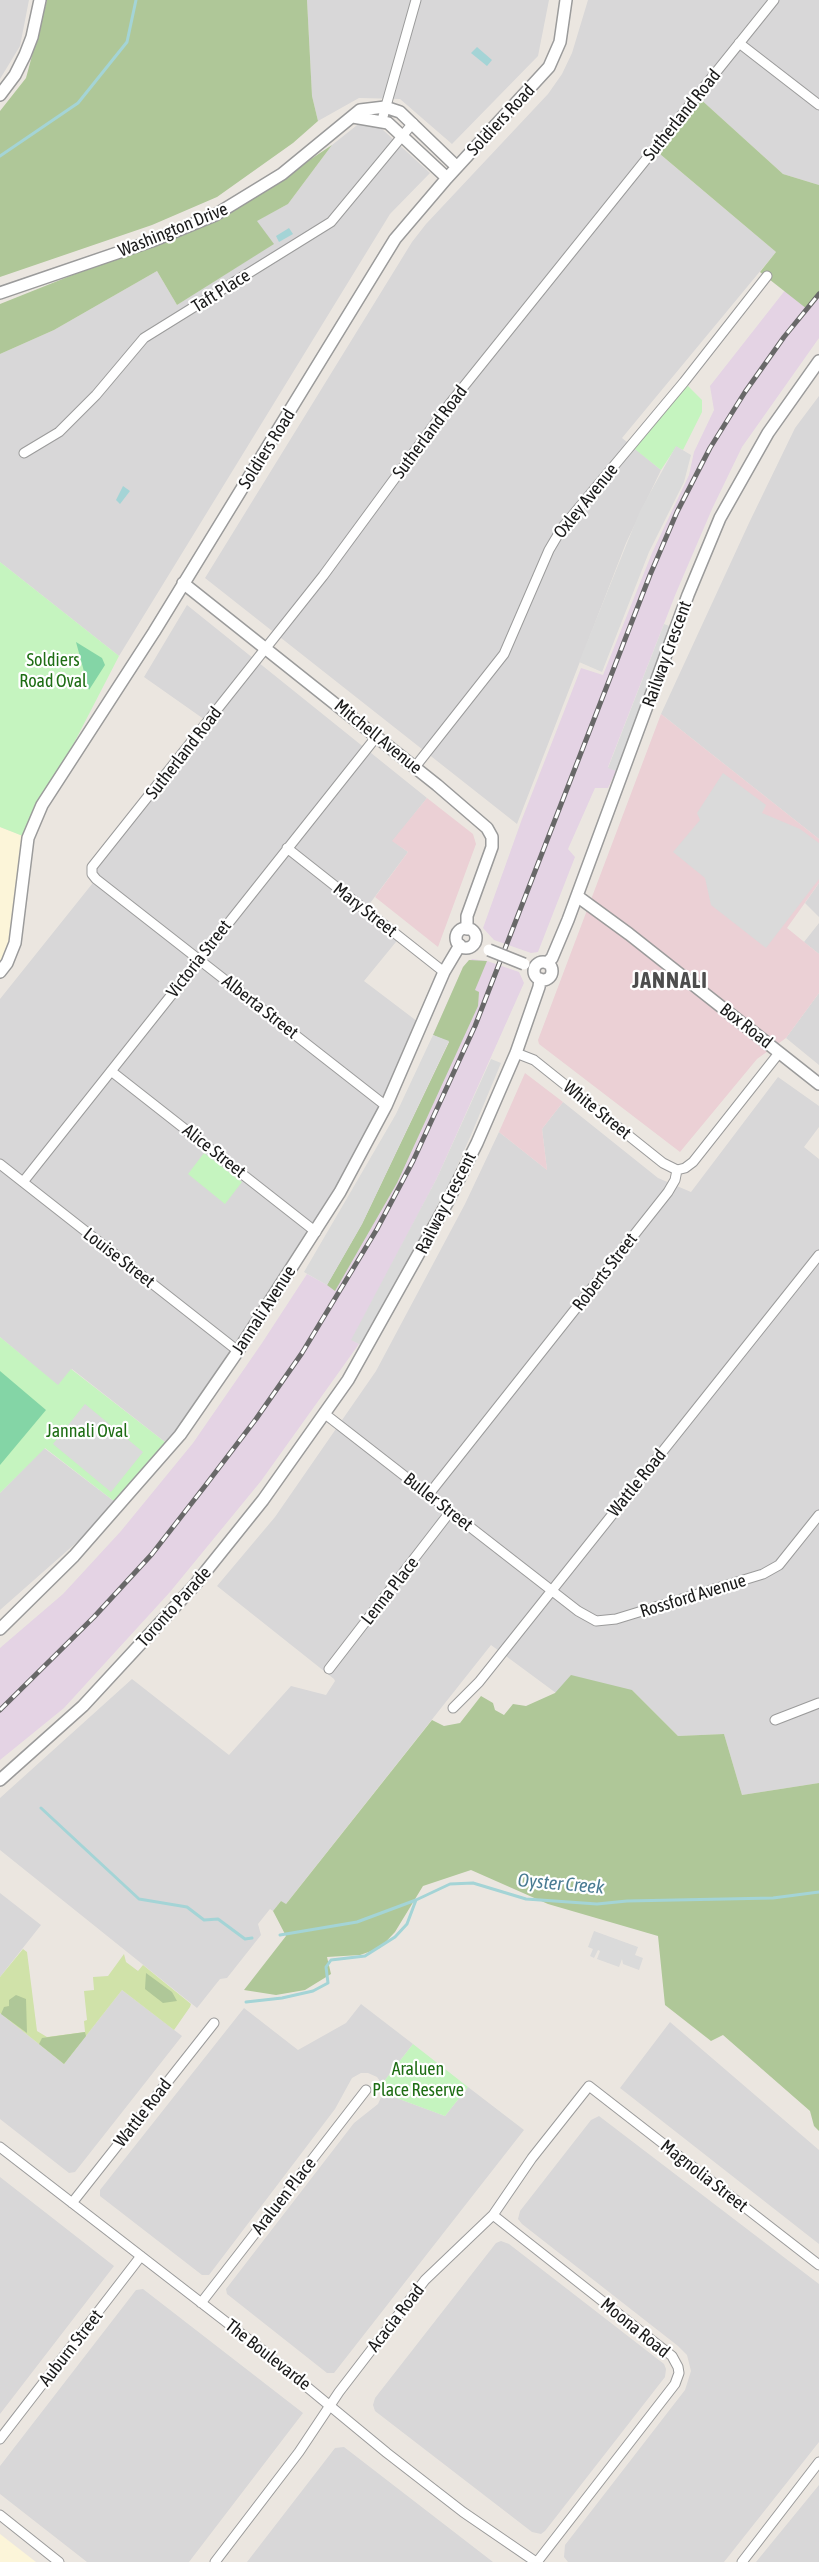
<!DOCTYPE html>
<html>
<head>
<meta charset="utf-8">
<style>
  body { margin:0 }
  canvas { display:block; background:#ebe6e0 }
</style>
</head>
<body>
<canvas width="819" height="2562"></canvas>
<script>
const ctx = document.querySelector('canvas').getContext('2d');
ctx.lineJoin = 'round';
function fillPath(path, color) { ctx.fillStyle = color; ctx.fill(path, 'evenodd'); }
const poly = rows => new Path2D(rows.map(r => 'M' + r).join(''));
function trace(path, color, width, dash) { ctx.strokeStyle = color; ctx.lineWidth = width; ctx.lineCap = dash ? 'butt' : 'round'; ctx.setLineDash(dash || []); ctx.stroke(path); }
function label(font, color, halo, rows, align = 'center') {
  ctx.font = font + ' "Asap Condensed",sans-serif'; ctx.lineWidth = 4.5; ctx.setLineDash([]); ctx.textBaseline = 'middle'; ctx.strokeStyle = halo; ctx.fillStyle = color; for (const [text, x, y, turn = 0] of rows) {
    ctx.save(); ctx.translate(x, y); ctx.rotate((+turn || 0) * Math.PI / 180); ctx.textAlign = isNaN(turn) ? turn : align; if (halo) ctx.strokeText(text, 0, 0); ctx.fillText(text, 0, 0); ctx.restore();
  }
}
const residential = poly([
  [0,0,29,0,20,46,0,79],
  [307,0,549,0,538,56,452,144,400,99,359,98,318,121,312,96],
  [588,0,819,0,819,185,783,174,697,96,655,150,776,252,622,438,661,470,626,543,517,824,205,578,412,242,426,224,548,94,562,74,572,53],
  [361,122,382,129,430,173,390,214,119,656,0,562,0,354,54,330,157,271,177,305,273,244,256,221,288,204,332,145],
  [819,396,819,839,661,714,749,523,795,428],
  [187,605,427,798,393,841,408,852,365,910,400,937,364,981,422,1025,338,1194,170,1446,72,1369,58,1386,0,1337,0,999,96,879,92,874,208,722,144,677],
  [819,883,819,917,805,903],
  [819,923,819,954,804,942],
  [819,993,819,1065,786,1038],
  [778,1077,819,1106,819,1127,804,1147,819,1159,819,1783,742,1795,724,1734,678,1736,632,1690,556,1693,491,1645,285,1905,281,1901,273,1911,270,1909,258,1924,261,1935,227,1978,220,1979,197,2008,0,1850,0,1798,132,1679,229,1755,291,1686,326,1695,335,1681,334,1679,217,1586,275,1517,376,1371,465,1204,499,1132,547,1170,542,1129,563,1102,658,1178,691,1192],
  [44,1448,119,1505,0,1610,0,1493],
  [0,1893,41,1925,0,1977],
  [122,1990,182,2036,75,2172,69,2173,0,2119,0,2013,64,2064],
  [361,2004,413,2044,382,2084,377,2077,368,2073,361,2073,352,2078,335,2109,209,2275,202,2275,100,2196,100,2190,244,2008,298,2050,346,2023],
  [670,2022,819,2150,819,2244,620,2088],
  [468,2087,524,2130,334,2373,327,2373,227,2294,226,2289,354,2123,378,2104,383,2093,445,2116],
  [599,2116,819,2284,819,2442,724,2562,568,2562,564,2557,565,2545,685,2390,691,2371,687,2355,678,2346,522,2224,518,2219,520,2211,591,2120],
  [0,2177,114,2266,0,2414],
  [501,2241,509,2244,664,2364,666,2369,665,2377,545,2531,541,2534,532,2532,375,2411,373,2405,375,2398,496,2243],
  [143,2289,303,2413,189,2562,87,2562,0,2494,0,2466,136,2290],
  [344,2447,493,2562,247,2562,335,2448],
  [819,2485,819,2562,756,2562]
]);
const commercial = poly([
  [661,714,819,839,819,883,787,928,819,954,819,993,786,1038,757,1059,680,1152,539,1044,538,1040],
  [427,798,473,834,476,844,438,947,375,897,408,852,392,841],
  [525,1073,563,1102,542,1129,547,1170,499,1132]
]);
const industrial = poly([
  [819,247,819,338,742,447,712,509,676,593,608,767,616,771,608,788,595,788,568,849,575,857,538,952,531,953,494,940,483,928,522,819,581,668,603,675,652,553,689,475,694,452,714,410,710,386],
  [472,959,487,961,519,972,524,983,437,1178,352,1340,359,1344,261,1481,170,1592,64,1708,0,1760,0,1648,63,1594,121,1531,193,1443,262,1343,307,1274,327,1285,362,1224,449,1042,433,1035,463,968]
]);
const education = poly([
  [0,827,28,838,18,927,0,972],
  [0,2534,36,2562,0,2562]
]);
const grass = poly([
  [23,1949,27,1952,37,2031,47,2037,85,2032,84,2021,87,2020,84,1991,94,1990,93,1977,108,1976,124,1954,126,1962,138,1971,143,1965,191,2004,190,2007,174,2030,122,1990,64,2064,0,2013,0,1977]
]);
const forest = poly([
  [47,0,307,0,312,96,318,121,293,143,217,197,152,225,0,277,0,111,26,78],
  [697,96,783,174,819,185,819,294,807,309,760,272,776,252,654,149],
  [332,145,288,204,257,221,274,244,177,305,157,271,54,330,0,354,0,304,235,210],
  [469,960,487,961,475,990,479,992,478,1006,397,1183,335,1291,327,1285,362,1224,449,1042,433,1035,463,967],
  [571,1675,632,1690,678,1736,724,1734,742,1795,819,1783,819,2131,814,2126,810,2111,723,2035,711,2041,665,2005,658,1936,548,1904,471,1870,423,1886,395,1932,380,1948,360,1955,327,1957,331,1974,305,1990,276,1995,244,1990,286,1936,273,1911,281,1901,286,1904,432,1720,444,1726,460,1723,481,1696,493,1703,495,1710,504,1715,513,1704,526,1706,555,1693],
  [146,1973,172,1992,177,2001,163,2003,145,1989],
  [16,1995,26,1999,27,2033,1,2014,4,2007,9,2006,9,2000],
  [85,2032,86,2036,64,2064,39,2044,42,2038]
]);
const park = poly([
  [684,382,702,400,702,412,683,450,676,447,661,470,631,446],
  [0,562,119,656,43,803,28,838,0,827],
  [204,1153,242,1182,225,1204,188,1174],
  [0,1337,58,1385,71,1369,170,1446,119,1505,45,1448,0,1493],
  [413,2044,468,2087,445,2116,383,2093,382,2084]
]);
const pitch = poly([
  [76,642,102,658,105,665,89,690],
  [0,1371,46,1410,0,1465]
]);
const parking = poly([
  [676,446,691,455,684,482,649,552,602,672,579,662,640,511],
  [664,624,672,627,616,771,608,768],
  [723,773,766,805,762,813,800,829,819,843,819,879,766,948,711,905,705,878,673,852,700,820,697,813],
  [433,1035,449,1041,362,1224,327,1285,304,1272,396,1114],
  [491,1059,501,1063,471,1135,449,1184,361,1345,351,1340,437,1178],
  [85,1404,143,1452,111,1492,53,1444],
  [594,1931,638,1947,635,1955,643,1958,639,1970,623,1964,622,1959,619,1967,597,1959,600,1951,598,1950,594,1958,590,1956,593,1949,588,1947]
]);
const water = poly([
  [477,47,492,60,487,66,471,53],
  [289,228,293,234,279,242,276,236],
  [123,486,130,491,120,504,116,500]
]);
const stream = poly([
  [0,156,78,103,127,42,136,0],
  [41,1808,139,1899,187,1907,204,1920,218,1919,245,1939,252,1938],
  [280,1935,357,1922,416,1900,450,1884,473,1883,526,1899,597,1904,627,1901,773,1898,819,1892],
  [246,2002,282,1998,313,1991,328,1983,326,1967,331,1960,365,1956,395,1937,407,1924,416,1900]
]);
const minor = poly([
  [739,43,819,105],
  [382,120,416,0],
  [24,453,59,432,96,395,144,338,331,222,413,123],
  [415,767,504,654,549,550,562,528,684,382,767,276],
  [287,848,444,972],
  [516,1053,534,1060,663,1163,677,1170],
  [111,1071,316,1232],
  [386,1106,96,879,92,874,92,867,323,576,448,406,774,0],
  [0,1164,238,1351],
  [677,1170,685,1168,693,1162,779,1053],
  [23,1182,377,736],
  [325,1414,578,1611,596,1621,616,1619,763,1574,779,1565,819,1515],
  [429,1494,668,1192,675,1180,677,1170],
  [329,1669,450,1512],
  [453,1708,479,1682,819,1255],
  [775,1720,819,1703],
  [0,2147,261,2349,387,2453,463,2512,536,2562],
  [72,2203,214,2023],
  [493,2215,672,2356,678,2367,679,2373,675,2384,537,2562],
  [201,2303,366,2090],
  [0,2439,141,2256],
  [0,2515,59,2562],
  [215,2562,299,2452,339,2392,425,2280,493,2215,532,2158,589,2086,819,2265],
  [742,2562,819,2462]
]);
const tertiary = poly([
  [0,95,15,75,25,55,32,37,40,0],
  [353,117,388,123,447,178],
  [0,293,152,241,215,215,282,174,360,110,385,107,400,112,457,167],
  [183,583,437,785,487,828,492,837,492,847,467,916,467,929],
  [577,896,629,934,819,1084],
  '456 938a10 10 0 1 1 20 0a10 10 0 1 1-20 0Z',
  '534 971a9 9 0 1 1 18 0a9 9 0 1 1-18 0Z',
  [547,963,552,958,568,920,688,595,720,518,768,433,819,361],
  [0,972,7,963,15,943,28,838,42,805,154,632,395,239,447,178,549,67,560,42,566,0],
  [0,1629,74,1556,180,1435,238,1351,340,1192,386,1106,444,972,460,945],
  [0,1780,83,1706,194,1586,263,1500,348,1380,447,1203,477,1143,516,1053,539,987,540,979]
]);
const rail = poly([
  [0,1710,94,1617,152,1554,205,1486,256,1419,302,1353,377,1229,413,1161,475,1026,650,575,677,512,710,448,745,392,784,337,819,294]
]);
const tertiaryBridge = poly([
  [489,950,524,964]
]);
const streetNames = [
  ["Sutherland Road",682,115,-51],
  ["Soldiers Road",501,120,-47],
  ["Washington Drive",173,230,-22],
  ["Taft Place",221,291,-32],
  ["Sutherland Road",430,432,-53],
  ["Soldiers Road",267,449,-58],
  ["Oxley Avenue",586,501,-51],
  ["Railway Crescent",667,654,-70],
  ["Mitchell Avenue",378,737,39],
  ["Sutherland Road",184,753,-52],
  ["Mary Street",365,910,38],
  ["Victoria Street",199,959,-52],
  ["Alberta Street",260,1007,38],
  ["Box Road",746,1026,38],
  ["White Street",597,1110,39],
  ["Alice Street",214,1151,38],
  ["Railway Crescent",446,1203,-63],
  ["Louise Street",119,1258,38],
  ["Roberts Street",605,1272,-52],
  ["Jannali Avenue",264,1310,-57],
  ["Wattle Road",637,1483,-51],
  ["Buller Street",438,1502,38],
  ["Lenna Place",390,1591,-52],
  ["Rossford Avenue",693,1596,-17],
  ["Toronto Parade",174,1607,-48],
  ["Wattle Road",143,2113,-52],
  ["Magnolia Street",704,2176,38],
  ["Araluen Place",284,2196,-52],
  ["Acacia Road",396,2318,-52],
  ["Moona Road",635,2328,39],
  ["Auburn Street",71,2348,-52],
  ["The Boulevarde",268,2355,38]
];
const parkNames = [
  ["Soldiers",53,660],
  ["Road Oval",53,681],
  ["Jannali Oval",87,1431],
  ["Araluen",418,2069],
  ["Place Reserve",418,2090]
];
const waterNames = [
  ["Oyster Creek",561,1884,5]
];
const districtNames = [
  ["JANNALI",670,981]
];
fillPath(residential, '#d8d7d8');
fillPath(commercial, '#ebd0d5');
fillPath(industrial, '#e4d3e4');
fillPath(education, '#fcf5d9');
fillPath(grass, '#d0e2a9');
fillPath(forest, '#afc798');
fillPath(park, '#c5f4bf');
fillPath(pitch, '#84d5a6');
fillPath(parking, '#dadada');
fillPath(water, '#a4d4d6');
trace(stream, '#a4d4d6', 3);
trace(minor, '#9b9b9b', 11);
trace(tertiary, '#9b9b9b', 14);
trace(minor, '#fff', 9);
trace(tertiary, '#fff', 11);
trace(rail, '#686868', 5);
trace(rail, '#fff', 3, [9]);
trace(tertiaryBridge, '#9b9b9b', 14, []);
trace(tertiaryBridge, '#fff', 11);
label('18px', '#1a1a1a', '#fff', streetNames);
label('18px', '#1e6d14', '#fff', parkNames);
label('italic 19px', '#4a7c93', '#fff', waterNames);
ctx.letterSpacing = '1px';
label('bold 22px', '#4d4d4d', '#fff', districtNames);
ctx.letterSpacing = '0px';
</script>
</body>
</html>
